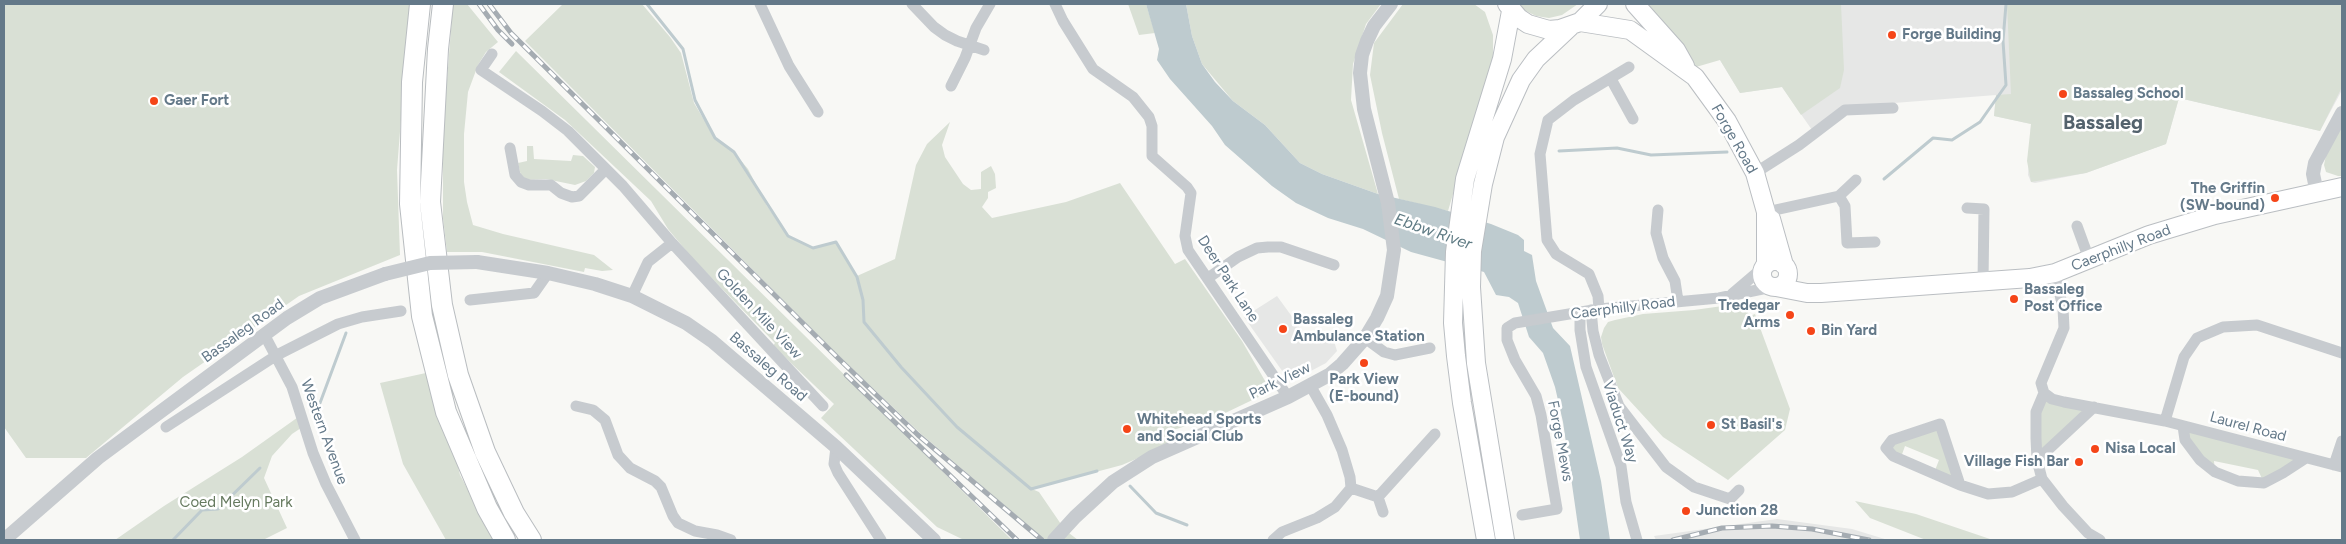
<!DOCTYPE html>
<html>
<head>
<meta charset="utf-8">
<style>
  body { margin:0 }
  #map { position:relative; width:2346px; height:544px; overflow:hidden; background:#f8f8f5; font-family:Figtree,sans-serif }
  canvas { display:block }
  .frame { position:absolute; inset:0; border:5px solid #647989; pointer-events:none }
</style>
</head>
<body>
<div id="map">
<canvas width="2346" height="544"></canvas>
<div class="frame"></div>
</div>
<script>
const ctx = document.querySelector('canvas').getContext('2d');
ctx.lineJoin = 'round';
function fillPath(path, color) { ctx.fillStyle = color; ctx.fill(path, 'evenodd'); }
const poly = rows => new Path2D(rows.map(r => 'M' + r).join(''));
function trace(path, color, width, dash) { ctx.strokeStyle = color; ctx.lineWidth = width; ctx.lineCap = dash ? 'butt' : 'round'; ctx.setLineDash(dash || []); ctx.stroke(path); }
function label(font, color, halo, rows, align = 'center') {
  ctx.font = font + ' Figtree,sans-serif'; ctx.lineWidth = 5; ctx.setLineDash([]); ctx.textBaseline = 'middle'; ctx.strokeStyle = halo; ctx.fillStyle = color; for (const [text, x, y, turn = 0] of rows) {
    ctx.save(); ctx.translate(x, y); ctx.rotate((+turn || 0) * Math.PI / 180); ctx.textAlign = isNaN(turn) ? turn : align; if (halo) ctx.strokeText(text, 0, 0); ctx.fillText(text, 0, 0); ctx.restore();
  }
}
const built = poly([
  [1686,4,2342,4,2342,90,2320,131,2179,98,2166,144,2086,173,2035,183,2031,182,2028,175,2031,124,1994,116,1996,95,1843,107,1812,130,1782,87,1740,93],
  [1277,296,1309,340,1331,331,1337,351,1326,363,1290,382,1244,317],
  [1777,519,1852,529,1888,540,1656,540,1654,536]
]);
const green = poly([
  [4,4,410,4,397,170,400,255,299,296,183,377,86,458,26,458,4,427],
  [453,4,467,4,498,42,486,52,478,65,468,92,464,134,464,182,467,202,473,225,503,234,594,255,613,270,602,271,585,268,584,272,482,252,447,252,443,218,443,131],
  [563,4,642,4,670,37,681,53,694,103,715,138,734,152,748,169,767,206,788,236,813,248,836,242,857,276,895,259,916,165,927,144,950,122,942,145,945,157,963,184,971,190,981,189,981,172,991,166,995,174,996,188,988,192,988,198,982,207,992,218,1066,202,1120,183,1175,264,1185,259,1242,341,1268,386,1269,392,1219,416,1173,430,1178,441,1122,465,1032,489,1039,492,1065,530,1078,540,1045,540,920,433,841,358,525,41],
  [1128,4,1146,4,1155,33,1139,35],
  [1186,4,1381,4,1366,24,1353,64,1351,100,1378,194,1322,174,1300,163,1265,125,1233,101,1202,64,1192,36],
  [1403,4,1474,4,1485,12,1493,35,1493,58,1448,211,1399,199,1382,133,1370,75,1374,43],
  [1518,4,1578,4,1562,15,1549,18,1536,16,1524,10],
  [1640,4,1841,4,1844,70,1840,88,1801,115,1782,87,1740,93,1720,60,1696,67],
  [2007,4,2342,4,2342,87,2320,131,2179,98,2166,144,2086,173,2031,182,2027,161,2031,124,1994,116,1996,95,2011,94],
  [516,51,1012,540,964,540,937,527,821,418,834,404,773,346,775,343,693,259,668,229,651,201,565,120,499,72],
  [2342,126,2342,176,2338,176,2326,172,2324,165,2326,155],
  [527,146,533,146,534,159,571,161,573,155,583,156,595,167,594,173,586,181,575,185,546,179,527,180,521,176,518,163,527,161],
  [1737,304,1744,306,1750,316,1755,314,1790,409,1785,430,1728,480,1663,437,1618,388,1602,344,1601,337,1604,328,1608,322,1615,320,1643,314,1694,310],
  [435,371,460,475,495,540,446,540,403,464,380,383],
  [2044,393,2094,407,2037,460,2036,412],
  [301,415,304,426,292,434,272,456,264,478,287,528,263,540,115,540,164,506,242,457],
  [1940,424,1960,485,1934,473,1939,460,1905,446,1900,460,1893,456,1892,440],
  [2183,426,2306,458,2264,483,2258,470,2214,461,2215,472,2200,460],
  [1855,501,1916,514,1993,540,1926,540,1870,518]
]);
const water = poly([
  [1146,4,1186,4,1192,36,1202,64,1215,82,1233,101,1265,125,1300,163,1322,174,1378,194,1435,207,1491,224,1518,235,1524,240,1524,251,1532,255,1536,281,1553,328,1570,346,1601,481,1610,540,1580,540,1563,422,1555,387,1543,353,1529,337,1518,303,1509,297,1496,295,1484,272,1411,252,1363,229,1328,218,1296,203,1272,186,1225,145,1212,126,1170,79,1157,60,1159,49]
]);
const stream = poly([
  [647,4,683,49,695,100,715,138,734,152,788,236,813,248,836,242,857,277,863,300,864,322,901,367,957,427,1031,489,1097,471],
  [1559,151,1617,148,1651,155,1727,152],
  [1884,179,1933,138,1952,140,1980,122,2006,85,2003,41,2006,4],
  [320,403,346,333],
  [1130,486,1156,513,1187,525],
  [173,540,202,510,218,509,260,468]
]);
const minor = poly([
  [760,4,789,66,818,112],
  [912,4,934,27,945,35,957,41,984,50],
  [1055,4,1063,21,1093,69,1133,97,1149,117,1152,126,1152,156,1187,187,1191,193,1185,236,1188,250,1288,397],
  [492,54,481,70,542,111,568,131,623,186,672,243,648,262,632,296],
  [1611,79,1633,119],
  [951,86,965,58,976,28,990,4],
  [510,148,515,175,521,182,529,185,551,185,561,193,572,197,579,196,605,170],
  [1755,173,1799,145,1845,110,1893,108],
  [1839,196,1845,206,1847,243,1875,242],
  [1967,208,1984,209,1983,282],
  [1658,210,1656,233,1663,258,1675,281,1678,301],
  [1766,212,1839,196,1856,180],
  [2077,226,2089,259],
  [672,243,823,406],
  [1208,278,1238,257,1257,248,1268,247,1281,247,1334,265],
  [1732,294,1766,265],
  [470,300,534,293,548,273],
  [1599,309,1598,296,1589,274,1556,254,1547,240,1540,154,1548,120,1574,100,1629,67],
  [1591,310,1593,331,1599,355,1619,406,1666,467,1694,487,1730,499,1739,490],
  [1580,312,1580,330,1586,367,1621,466,1626,502,1637,540],
  [264,334,292,387,313,453,326,484,355,540],
  [1365,338,1384,352,1395,355,1430,348],
  [2044,393,2052,399,2064,402,2165,421,2342,467],
  [2044,393,2036,412,2036,438,2037,460,2042,479,2063,506,2088,533,2100,540],
  [2044,393,2041,383,2064,328,2063,308,2055,273],
  [576,406,593,410,605,420,618,455,630,468,655,481,661,487,673,516,678,523,695,531,717,535,731,540],
  [2165,421,2184,357,2197,338,2223,327,2257,325,2342,353],
  [2183,426,2185,440,2200,460,2215,472,2238,481,2264,483,2283,473,2306,458],
  [166,427,277,355,338,324,362,317,401,311],
  [836,447,834,464,838,473,881,540],
  [2037,460,2094,407],
  [2334,465,2342,441],
  [1960,485,1893,456,1886,448,1892,440,1940,424,1960,485,1988,494,2012,492,2042,479],
  [1351,488,1378,497,1383,512],
  [1378,497,1435,434],
  [1522,515,1557,509,1541,415,1536,396,1515,360,1507,340,1507,328,1515,323,1599,309,1719,298,1772,287],
  [1273,540,1282,532,1317,518,1335,507,1351,488,1350,477,1342,450,1327,415,1310,385]
]);
const tertiary = poly([
  [2317,193,2313,174,2315,163,2342,113],
  [477,262,548,273,595,284,632,296,686,323,712,341,836,447,934,540],
  [4,540,98,458,287,318,320,298,385,274],
  [1054,540,1075,517,1113,482,1152,457,1288,397,1329,375,1342,364,1365,338,1377,318,1387,296,1394,250,1388,203,1364,109,1360,73,1362,55,1367,41,1374,26,1391,4]
]);
const primary = poly([
  [1507,4,1519,18,1528,24,1549,30,1560,29,1580,22,1598,4],
  [1635,4,1676,50,1685,66],
  [1580,22,1630,30,1695,77,1727,121,1755,173,1766,212,1766,265],
  [1771,219,1784,265],
  '1762 274a13 13 0 1 1 26 0a13 13 0 1 1-26 0Z',
  [1776,287,1807,293,1821,293,2030,278,2055,273,2149,235,2215,215,2342,187],
  [1486,540,1462,403,1456,356,1453,323,1455,252,1465,179,1502,59,1511,11],
  [1505,540,1476,363,1471,287,1472,251,1483,184,1495,137,1521,80,1536,59,1570,27]
]);
const motorway = poly([
  [420,4,412,82,410,204,422,316,446,412,487,508,505,540],
  [443,4,438,49,430,202,442,305,458,375,485,452,514,513,531,540]
]);
const rail = poly([
  [479,4,498,30,512,44],
  [489,4,511,33,839,359,918,435,1042,540],
  [846,375,1017,540],
  [1673,540,1722,528,1772,526,1812,529,1869,540]
]);
const tertiaryBridge = poly([
  [385,274,430,263,477,262]
]);
const markers = [
  [1892,35,5,"#f54518"],
  [2063,94,5,"#f54518"],
  [154,101,5,"#f54518"],
  [2275,198,5,"#f54518"],
  [2014,299,5,"#f54518"],
  [1790,315,5,"#f54518"],
  [1283,329,5,"#f54518"],
  [1811,331,5,"#f54518"],
  [1364,363,5,"#f54518"],
  [1711,425,5,"#f54518"],
  [1127,429,5,"#f54518"],
  [2095,449,5,"#f54518"],
  [2079,462,5,"#f54518"],
  [1686,511,5,"#f54518"]
];
const poiNames = [
  ["Forge Building",1902,35],
  ["Bassaleg School",2073,94],
  ["Gaer Fort",164,101],
  ["The Griffin",2265,189,"right"],
  ["(SW-bound)",2265,206,"right"],
  ["Bassaleg",2024,290],
  ["Post Office",2024,307],
  ["Tredegar",1780,306,"right"],
  ["Arms",1780,323,"right"],
  ["Bassaleg",1293,320],
  ["Ambulance Station",1293,337],
  ["Bin Yard",1821,331],
  ["Park View",1364,380,"center"],
  ["(E-bound)",1364,397,"center"],
  ["Whitehead Sports",1137,420],
  ["and Social Club",1137,437],
  ["St Basil's",1721,425],
  ["Nisa Local",2105,449],
  ["Village Fish Bar",2069,462,"right"],
  ["Junction 28",1696,511]
];
const streetNames = [
  ["Forge Road",1734,139,60],
  ["Caerphilly Road",2121,248,-21],
  ["Deer Park Lane",1228,279,57],
  ["Caerphilly Road",1623,308,-7],
  ["Golden Mile View",759,314,47],
  ["Bassaleg Road",243,331,-36],
  ["Bassaleg Road",768,367,41],
  ["Park View",1280,381,-26],
  ["Viaduct Way",1620,422,72],
  ["Laurel Road",2248,427,15],
  ["Western Avenue",324,432,70],
  ["Forge Mews",1560,441,79]
];
const parkNames = [
  ["Coed Melyn Park",236,503]
];
const waterNames = [
  ["Ebbw River",1433,232,19]
];
const districtNames = [
  ["Bassaleg",2103,123]
];
fillPath(built, '#e6e7e6');
fillPath(green, '#d9e0d5');
fillPath(water, '#becbcf');
trace(stream, '#becbcf', 3);
trace(primary, '#babec2', 20);
trace(motorway, '#b9bdc0', 22);
trace(minor, '#c7cbcf', 11);
trace(tertiary, '#c7cbcf', 14);
trace(primary, '#fff', 18);
trace(motorway, '#fff', 20);
trace(rail, '#a5acb2', 5);
trace(rail, '#fff', 3, [9]);
trace(tertiaryBridge, '#c7cbcf', 14);
for (const [x, y, r, color] of markers) { const dot = new Path2D(); dot.arc(x, y, r, 0, 2 * Math.PI); ctx.fillStyle = color; ctx.fill(dot); trace(dot, '#fff', 2); }
label('bold 15px', '#647989', '#fff', poiNames, 'left');
label('15px', '#647989', '#fff', streetNames);
label('15px', '#667a5f', '#fff', parkNames);
label('italic 16px', '#5f7b84', '#fff', waterNames);
label('bold 20px', '#53626d', '#fff', districtNames);
</script>
</body>
</html>
